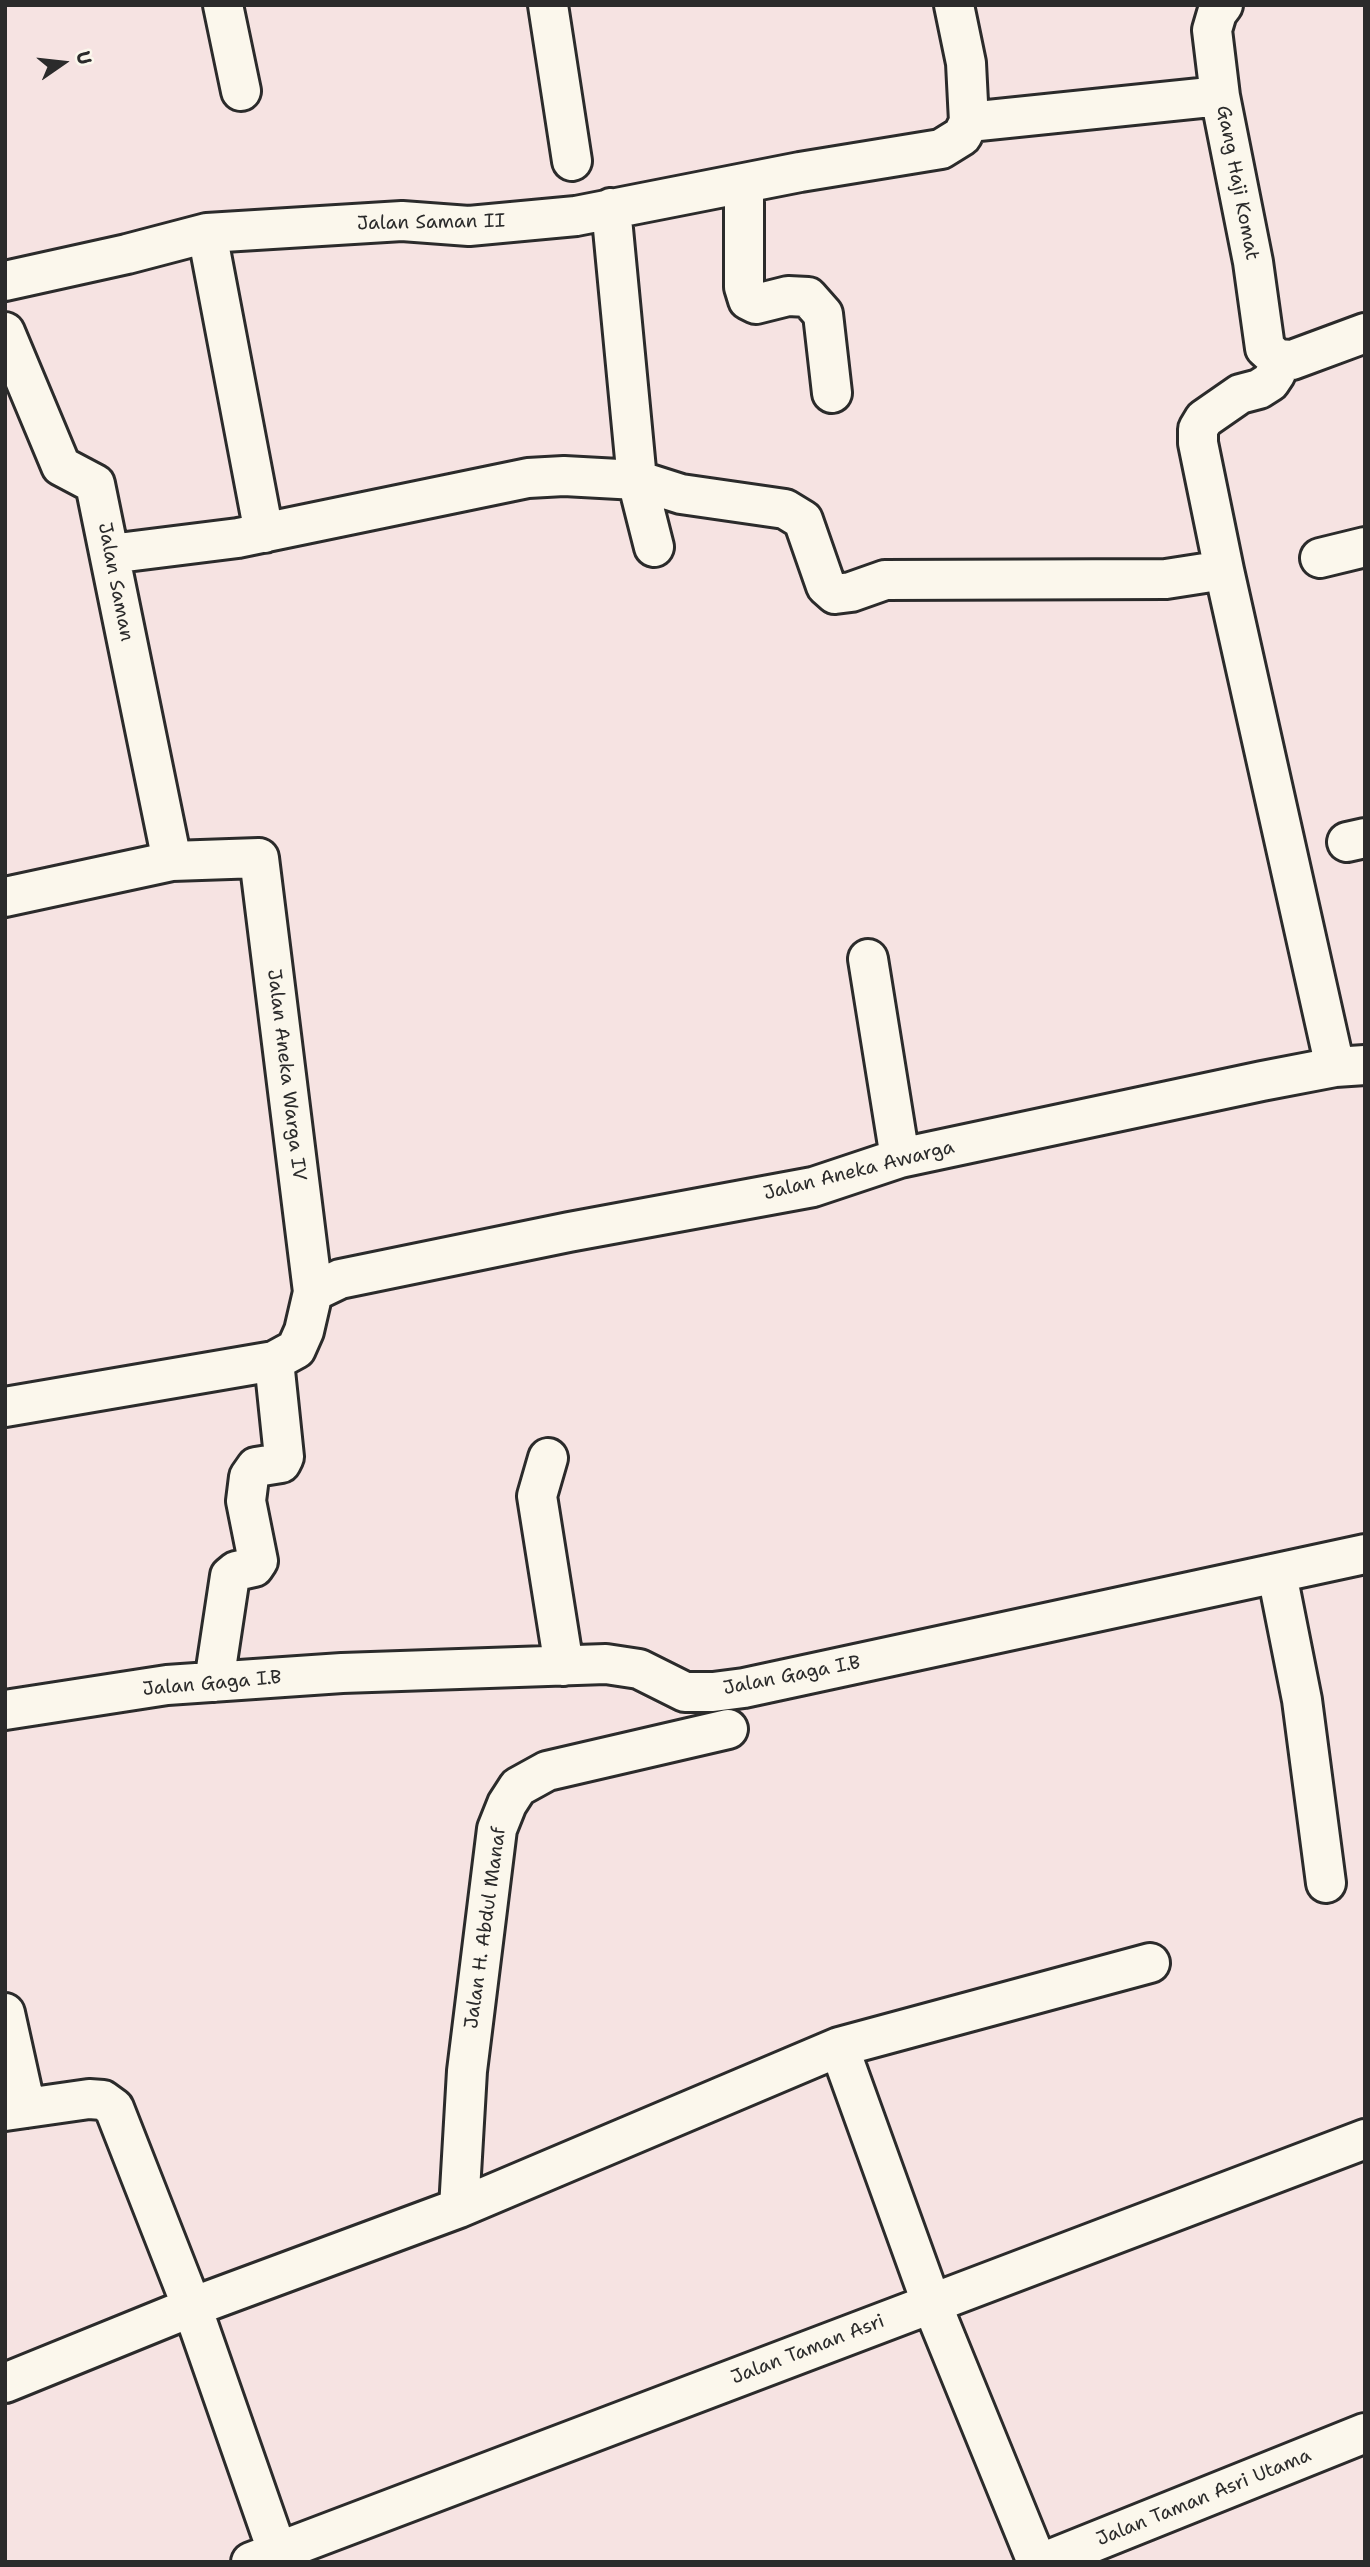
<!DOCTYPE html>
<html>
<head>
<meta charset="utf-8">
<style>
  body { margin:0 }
  #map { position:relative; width:1370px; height:2567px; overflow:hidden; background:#f6e3e2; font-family:"Shantell Sans",sans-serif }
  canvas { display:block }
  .frame { position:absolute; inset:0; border:7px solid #2b2b2b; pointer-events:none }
  .north { position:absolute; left:28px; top:28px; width:70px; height:70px; -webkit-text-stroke:5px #fbf7ec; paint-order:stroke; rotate:76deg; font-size:19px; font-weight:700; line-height:28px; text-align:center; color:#2b2b2b }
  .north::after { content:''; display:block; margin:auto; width:24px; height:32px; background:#2b2b2b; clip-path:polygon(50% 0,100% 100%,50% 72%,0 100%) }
</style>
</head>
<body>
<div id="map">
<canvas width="1370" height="2567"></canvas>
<div class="frame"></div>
<div class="north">U</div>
</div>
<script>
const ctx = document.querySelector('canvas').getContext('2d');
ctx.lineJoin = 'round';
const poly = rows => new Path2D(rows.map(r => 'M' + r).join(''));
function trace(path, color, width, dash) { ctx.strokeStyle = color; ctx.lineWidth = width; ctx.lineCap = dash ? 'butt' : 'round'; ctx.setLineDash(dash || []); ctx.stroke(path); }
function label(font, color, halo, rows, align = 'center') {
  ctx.font = font + ' "Shantell Sans",sans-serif'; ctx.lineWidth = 5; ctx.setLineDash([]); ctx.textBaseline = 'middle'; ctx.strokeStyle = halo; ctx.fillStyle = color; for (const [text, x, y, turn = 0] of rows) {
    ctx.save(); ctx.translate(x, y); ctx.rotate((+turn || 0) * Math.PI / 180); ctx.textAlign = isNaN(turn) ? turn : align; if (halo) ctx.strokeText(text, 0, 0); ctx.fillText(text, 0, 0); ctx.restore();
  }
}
const minor = poly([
  [223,5,241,91],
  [548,5,572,161],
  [1223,5,1217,13,1212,30,1220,96,1253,262,1265,348,1277,359],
  [969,122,1220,96],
  [744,184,744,287,748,300,756,304,788,296,808,297,823,314,832,393],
  [611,208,637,480,654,547],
  [207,233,264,533],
  [5,281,127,254,207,233,402,221,469,226,576,216,800,172,941,149,962,136,969,122,966,63,954,5],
  [5,332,61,466,95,484,172,861],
  [1277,359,1276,373,1270,382,1259,389,1240,394,1204,419,1198,429,1198,443,1224,570,1335,1067],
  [1277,359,1292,360,1365,333],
  [110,554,238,538,528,478,564,476,637,480,681,494,785,509,803,520,826,586,835,594,851,592,885,580,1166,579,1224,570],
  [1320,558,1365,547],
  [1347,842,1365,838],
  [5,897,172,861,259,858,313,1292,304,1331,296,1349,274,1361,5,1407],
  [868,959,900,1158],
  [313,1292,340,1279,569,1232,813,1187,900,1158,1262,1081,1335,1067,1365,1065],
  [548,1458,537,1496,564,1666],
  [1277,1574,1302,1700,1326,1883],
  [214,1682,230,1576,236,1571,254,1567,258,1561,246,1501,249,1477,256,1467,281,1463,284,1457,274,1361],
  [5,1710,167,1685,342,1673,606,1664,639,1669,685,1692,713,1692,744,1688,1365,1554],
  [5,2013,26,2108],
  [839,2047,931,2302,1037,2562],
  [5,2111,89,2099,103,2100,114,2108,192,2307,281,2562],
  [459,2208,467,2071,497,1829,507,1804,518,1787,547,1771,728,1729],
  [5,2383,192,2307,459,2208,839,2047,1150,1963],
  [251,2562,1365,2139],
  [1044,2562,1365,2433]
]);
const streetNames = [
  ["Gang Haji Komat",1237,183,79],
  ["Jalan Saman II",431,223,-1],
  ["Jalan Saman",115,582,79],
  ["Jalan Aneka Warga IV",286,1075,83],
  ["Jalan Aneka Awarga",859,1171,-14],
  ["Jalan Gaga I.B",792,1676,-11],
  ["Jalan Gaga I.B",212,1684,-5],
  ["Jalan H. Abdul Manaf",486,1928,-82],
  ["Jalan Taman Asri",808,2350,-21],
  ["Jalan Taman Asri Utama",1204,2498,-22]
];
trace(minor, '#2b2b2b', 44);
trace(minor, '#fbf7ec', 38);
label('19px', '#2b2b2b', '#fbf7ec', streetNames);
</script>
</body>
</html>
